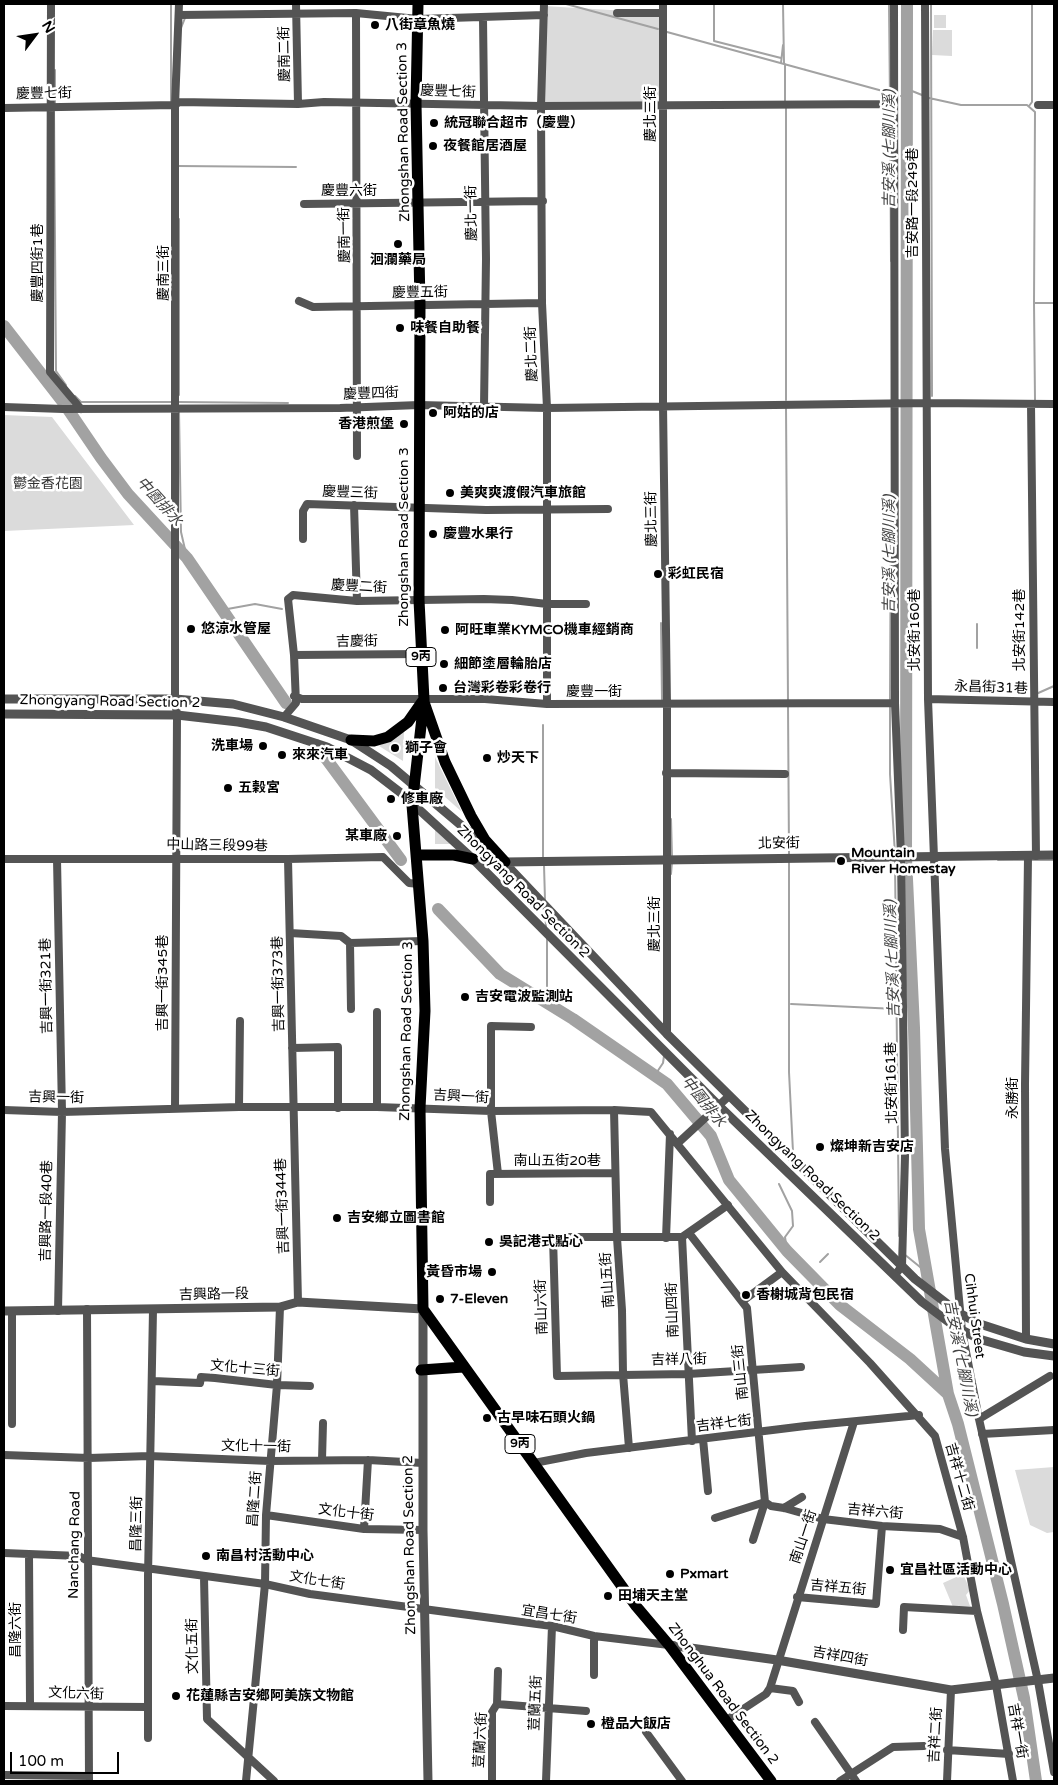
<!DOCTYPE html>
<html>
<head>
<meta charset="utf-8">
<style>
  body { margin:0 }
  #map { position:relative; width:1058px; height:1785px; overflow:hidden; background:#fff; font-family:"Varela Round",sans-serif }
  canvas { display:block }
  .frame { position:absolute; inset:0; border:5px solid #000; pointer-events:none }
  .north { position:absolute; left:10px; top:10px; width:50px; height:50px; -webkit-text-stroke:4px #fff; paint-order:stroke; rotate:59deg; font-size:14px; font-weight:700; line-height:20px; text-align:center; color:#000 }
  .north::after { content:''; display:block; margin:auto; width:18px; height:22px; background:#000; clip-path:polygon(50% 0,100% 100%,50% 72%,0 100%) }
  .scale { position:absolute; left:10px; top:1752px; width:109px; height:22px; box-sizing:border-box; border:2px solid #000; border-top:0; padding-left:6px; font-size:15px; line-height:18px; white-space:nowrap; color:#000; -webkit-text-stroke:4px #fff; paint-order:stroke }
</style>
</head>
<body>
<div id="map">
<canvas width="1058" height="1785"></canvas>
<div class="frame"></div>
<div class="north">N</div>
<div class="scale">100 m</div>
</div>
<script>
const ctx = document.querySelector('canvas').getContext('2d');
ctx.lineJoin = 'round';
function fillPath(path, color) { ctx.fillStyle = color; ctx.fill(path, 'evenodd'); }
const poly = rows => new Path2D(rows.map(r => 'M' + r).join(''));
function trace(path, color, width, dash) { ctx.strokeStyle = color; ctx.lineWidth = width; ctx.lineCap = dash ? 'butt' : 'round'; ctx.setLineDash(dash || []); ctx.stroke(path); }
function label(font, color, halo, rows, align = 'center') {
  ctx.font = font + ' "Varela Round","Noto Sans TC",sans-serif'; ctx.lineWidth = 5; ctx.setLineDash([]); ctx.textBaseline = 'middle'; ctx.strokeStyle = halo; ctx.fillStyle = color; for (const [text, x, y, turn = 0] of rows) {
    ctx.save(); ctx.translate(x, y); ctx.rotate((+turn || 0) * Math.PI / 180); ctx.textAlign = isNaN(turn) ? turn : align; if (halo) ctx.strokeText(text, 0, 0); ctx.fillText(text, 0, 0); ctx.restore();
  }
}
const green = poly([
  [544,6,660,13,663,103,544,104],
  [934,15,946,15,946,28,934,28],
  [933,30,952,30,952,56,932,55],
  [4,415,52,417,134,525,4,531],
  [404,732,403,761,379,746],
  [435,757,462,812,435,788],
  [435,822,457,844,435,844],
  [1054,1467,1054,1532,1047,1533,1030,1525,1015,1470],
  [963,1574,970,1590,966,1595,970,1606,953,1607,943,1583]
]);
const stream = poly([
  [171,4,171,104],
  [566,4,658,29],
  [783,4,784,63],
  [889,4,890,101],
  [931,4,932,396],
  [181,28,185,18],
  [667,32,890,93],
  [714,41,781,58],
  [714,41,714,4],
  [781,63,783,45],
  [785,64,785,101],
  [907,89,922,95],
  [901,96,907,96],
  [929,98,961,105,1027,105,1035,112,1034,303,1054,303],
  [55,106,55,70],
  [786,106,786,400],
  [890,106,891,261],
  [1029,106,1032,102,1032,4],
  [54,110,56,371,66,385],
  [177,166,296,167],
  [179,219,179,395],
  [1034,303,1035,400],
  [75,396,81,402,173,402],
  [178,402,288,403],
  [786,407,788,702],
  [179,412,181,532,187,558],
  [222,610,255,604,282,609],
  [661,623,662,700],
  [977,624,977,648],
  [1036,694,1054,686],
  [890,701,891,499],
  [788,706,789,854],
  [890,706,890,774,895,854],
  [543,725,543,858],
  [671,819,672,857],
  [998,860,1026,860],
  [1031,860,1054,860],
  [789,861,789,1072,793,1152],
  [895,861,899,1236],
  [544,865,545,900],
  [671,874,672,862],
  [545,910,546,927],
  [543,1001,547,995,547,937],
  [791,1004,896,1009],
  [655,1075,663,1063,664,1056],
  [779,1184,792,1211,793,1226,785,1237,787,1251],
  [904,1254,925,1271],
  [820,1262,828,1254]
]);
const river = poly([
  [907,4,906,858,914,1028,919,1229,948,1394,958,1424,1003,1604,1024,1698,1036,1781],
  [4,326,63,402,101,458,128,494,187,558,286,703],
  [316,745,401,860],
  [438,909,500,974,573,1019,667,1084,711,1136,729,1180,787,1251,840,1305,910,1359,948,1394]
]);
const minor = poly([
  [51,4,50,372,81,409],
  [296,4,298,104],
  [544,4,541,106,542,303,547,408,547,704],
  [663,4,663,405,667,705,667,1034],
  [894,4,895,703,901,857,905,1156,902,1266,895,1275],
  [925,4,928,699,945,1149,962,1331,979,1419,1038,1681,1054,1772],
  [356,13,357,456],
  [617,13,663,13],
  [179,15,356,13,418,19,544,15],
  [483,18,486,259,484,407],
  [1038,105,1054,105],
  [4,108,175,105,179,102,298,104,324,102,541,106,894,104],
  [304,204,543,201],
  [299,301,313,307,542,303],
  [1031,404,1036,856],
  [4,407,63,409,340,408,419,405,547,408,926,403,1054,404],
  [354,505,357,601],
  [303,539,303,511,307,504,486,510,608,509],
  [294,655,421,654],
  [294,696,302,699,485,699,547,704,895,703],
  [928,699,1054,702],
  [284,717,296,703,294,655,288,599,293,595,357,601,484,599,512,600,547,604,586,604],
  [666,773,785,774],
  [4,859,288,859,383,857,409,883,419,884],
  [57,859,62,1112,58,1311],
  [288,859,298,1302],
  [290,933,341,936,350,943],
  [350,943,423,941],
  [350,943,351,1009],
  [292,1048,338,1047,338,1108],
  [239,1107,240,1021],
  [377,1107,377,1012],
  [175,1109,177,715,175,699,175,105,179,4],
  [4,1110,62,1112,239,1107,377,1107,491,1111,614,1110,651,1112,782,1272,870,1363,935,1436,963,1537,977,1611,996,1685,1013,1781],
  [614,1110,617,1238,622,1310,623,1374,629,1448],
  [678,1143,729,1096],
  [498,1174,491,1111,491,1026,531,1027],
  [490,1202,490,1174,615,1173],
  [728,1205,682,1237,553,1237,557,1376,688,1374,801,1367],
  [689,1233,747,1308,765,1502,753,1540],
  [682,1237,692,1441],
  [666,1238,670,1134],
  [744,1300,782,1272],
  [87,1309,89,1781],
  [12,1312,12,1424],
  [1026,1339,1025,1084,1028,857],
  [153,1381,200,1383,201,1377,215,1378,277,1385,310,1386],
  [979,1419,1050,1376],
  [982,1434,1054,1430],
  [703,1439,708,1491],
  [4,1455,89,1458,149,1456,270,1461,368,1460,423,1463],
  [322,1460,323,1423],
  [534,1463,586,1453,805,1426,919,1415],
  [765,1502,771,1506,784,1508,823,1519,882,1526,940,1529,963,1537],
  [784,1508,802,1497],
  [266,1515,364,1529,423,1530],
  [715,1518,765,1502],
  [364,1529,368,1460],
  [4,1553,79,1556,86,1560,265,1584,310,1594,552,1626,594,1636,669,1645],
  [29,1554,30,1705],
  [204,1577,207,1719,274,1781],
  [797,1597,876,1604,882,1526],
  [903,1630,904,1607,977,1611],
  [594,1675,594,1636],
  [770,1688,793,1691,799,1702],
  [497,1704,586,1711],
  [4,1706,148,1707],
  [725,1721,766,1694,770,1688,854,1422],
  [815,1722,856,1781],
  [646,1732,682,1781],
  [148,1738,148,1576,153,1310],
  [947,1750,1009,1754],
  [4,1775,89,1776],
  [246,1781,265,1584,266,1515,277,1385,280,1307],
  [492,1781,492,1712,497,1704,498,1671],
  [546,1781,552,1626],
  [840,1781,893,1747,924,1746],
  [947,1781,951,1690]
]);
const tertiary = poly([
  [4,699,175,699,233,704,284,717,351,740,391,766,488,848],
  [4,714,177,715,238,722,266,727,327,747,371,770,401,793,473,859,719,1106,922,1302,954,1326,979,1339,1024,1352,1054,1356],
  [501,859,667,1034,915,1279,959,1313,980,1324,1026,1339,1054,1344],
  [505,862,1054,855],
  [4,1311,280,1307,298,1302,423,1309,423,1530,428,1781],
  [669,1645,777,1660,951,1690,1054,1678]
]);
const primary = poly([
  [418,4,416,103,420,305,419,600,424,700,412,805,423,941,425,1011,420,1108,423,1309,636,1606,669,1645,771,1781],
  [424,702,445,762,471,816,485,840,505,862],
  [351,740,374,741,388,737,408,722,422,702],
  [416,855,454,855,473,859],
  [421,1370,463,1367]
]);
const markers = [
  [375,25,5,"#000"],
  [434,123,5,"#000"],
  [433,146,5,"#000"],
  [398,244,5,"#000"],
  [400,328,5,"#000"],
  [433,413,5,"#000"],
  [404,424,5,"#000"],
  [450,493,5,"#000"],
  [433,534,5,"#000"],
  [658,574,5,"#000"],
  [191,629,5,"#000"],
  [445,630,5,"#000"],
  [444,664,5,"#000"],
  [443,688,5,"#000"],
  [263,746,5,"#000"],
  [395,748,5,"#000"],
  [282,755,5,"#000"],
  [487,758,5,"#000"],
  [228,788,5,"#000"],
  [391,799,5,"#000"],
  [397,836,5,"#000"],
  [841,861,5,"#000"],
  [465,997,5,"#000"],
  [820,1147,5,"#000"],
  [337,1218,5,"#000"],
  [489,1242,5,"#000"],
  [492,1272,5,"#000"],
  [746,1295,5,"#000"],
  [440,1299,5,"#000"],
  [487,1418,5,"#000"],
  [206,1556,5,"#000"],
  [890,1570,5,"#000"],
  [670,1574,5,"#000"],
  [608,1596,5,"#000"],
  [176,1696,5,"#000"],
  [591,1724,5,"#000"]
];
const shields = [
  [421,657,30],
  [520,1444,30]
];
const shieldNames = [
  ["9丙",421,657],
  ["9丙",520,1444]
];
const poiNames = [
  ["八街章魚燒",385,25],
  ["統冠聯合超市（慶豐）",444,123],
  ["夜餐館居酒屋",443,146],
  ["洄瀾藥局",398,260,"center"],
  ["味餐自助餐",410,328],
  ["阿姑的店",443,413],
  ["香港煎堡",394,424,"right"],
  ["美爽爽渡假汽車旅館",460,493],
  ["慶豐水果行",443,534],
  ["彩虹民宿",668,574],
  ["悠涼水管屋",201,629],
  ["阿旺車業KYMCO機車經銷商",455,630],
  ["細節塗層輪胎店",454,664],
  ["台灣彩卷彩卷行",453,688],
  ["洗車場",253,746,"right"],
  ["獅子會",405,748],
  ["來來汽車",292,755],
  ["炒天下",497,758],
  ["五榖宮",238,788],
  ["修車廠",401,799],
  ["某車廠",387,836,"right"],
  ["Mountain",851,853],
  ["River Homestay",851,869],
  ["吉安電波監測站",475,997],
  ["燦坤新吉安店",830,1147],
  ["吉安鄉立圖書館",347,1218],
  ["吳記港式點心",499,1242],
  ["黃昏市場",482,1272,"right"],
  ["香榭城背包民宿",756,1295],
  ["7-Eleven",450,1299],
  ["古早味石頭火鍋",497,1418],
  ["南昌村活動中心",216,1556],
  ["宜昌社區活動中心",900,1570],
  ["Pxmart",680,1574],
  ["田埔天主堂",618,1596],
  ["花蓮縣吉安鄉阿美族文物館",186,1696],
  ["橙品大飯店",601,1724]
];
const streetNames = [
  ["慶南二街",285,54,-91],
  ["慶豐七街",448,92,2],
  ["慶豐七街",44,94,-1],
  ["慶北三街",651,114,-90],
  ["Zhongshan Road Section 3",404,132,-91],
  ["慶豐六街",349,191],
  ["吉安路一段249巷",913,203,-90],
  ["慶北一街",472,213,-91],
  ["慶南一街",345,235,-91],
  ["慶豐四街1巷",38,263,-90],
  ["慶南三街",164,273,-90],
  ["慶豐五街",420,293,-1],
  ["慶北二街",532,354,-92],
  ["慶豐四街",371,394,-2],
  ["慶豐三街",350,493,2],
  ["慶北三街",652,519,-91],
  ["Zhongshan Road Section 3",404,537,-90],
  ["慶豐二街",359,587,3],
  ["北安街160巷",915,630,-90],
  ["北安街142巷",1020,630,-90],
  ["吉慶街",357,642,-1],
  ["永昌街31巷",991,688,2],
  ["慶豐一街",594,692],
  ["Zhongyang Road Section 2",110,702,1],
  ["北安街",779,844,-1],
  ["中山路三段99巷",217,846,1],
  ["Zhongyang Road Section 2",523,892,45],
  ["慶北三街",655,924,-90],
  ["吉興一街345巷",163,983,-90],
  ["吉興一街373巷",279,984,-91],
  ["吉興一街321巷",47,986,-91],
  ["Zhongshan Road Section 3",407,1031,-89],
  ["北安街161巷",892,1083,-91],
  ["吉興一街",461,1097,3],
  ["吉興一街",56,1098,1],
  ["永勝街",1013,1098,-90],
  ["南山五街20巷",557,1161],
  ["Zhongyang Road Section 2",812,1176,44],
  ["吉興一街344巷",283,1206,-92],
  ["吉興路一段40巷",47,1211,-89],
  ["南山五街",608,1280,-94],
  ["吉興路一段",214,1295,-1],
  ["南山六街",542,1307,-92],
  ["南山四街",673,1310,-92],
  ["Cihhui Street",974,1316,82],
  ["吉祥八街",679,1360,-1],
  ["文化十三街",245,1369,5],
  ["南山三街",741,1372,-96],
  ["吉祥七街",724,1424,-7],
  ["文化十一街",256,1447,1],
  ["吉祥十二街",959,1477,74],
  ["昌隆二街",255,1499,-86],
  ["吉祥六街",875,1512,5],
  ["文化十街",346,1513,7],
  ["昌隆三街",137,1524,-89],
  ["南山一街",804,1537,-72],
  ["Nanchang Road",75,1545,-89],
  ["Zhongshan Road Section 2",410,1545,-91],
  ["文化七街",317,1581,9],
  ["吉祥五街",838,1588,5],
  ["宜昌七街",549,1615,9],
  ["昌隆六街",16,1630,-90],
  ["文化五街",193,1646,-91],
  ["吉祥四街",840,1657,10],
  ["文化六街",76,1694,2],
  ["Zhonghua Road Section 2",723,1694,53],
  ["荳蘭五街",536,1703,-88],
  ["吉祥一街",1017,1731,80],
  ["吉祥二街",936,1735,-87],
  ["荳蘭六街",481,1740,-87]
];
const parkNames = [
  ["鬱金香花園",48,484]
];
const waterNames = [
  ["吉安溪 (七腳川溪)",890,149,-90],
  ["中園排水",159,502,48],
  ["吉安溪 (七腳川溪)",890,554,-90],
  ["吉安溪 (七腳川溪)",893,959,-92],
  ["中園排水",703,1102,51],
  ["吉安溪 (七腳川溪)",960,1358,79]
];
fillPath(green, '#dbdbdb');
trace(stream, '#a2a2a2', 2);
trace(river, '#a2a2a2', 12);
trace(minor, '#545454', 8);
trace(tertiary, '#545454', 9);
trace(primary, '#000', 11);
for (const [x, y, r, color] of markers) { const dot = new Path2D(); dot.arc(x, y, r, 0, 2 * Math.PI); ctx.fillStyle = color; ctx.fill(dot); trace(dot, '#fff', 2); }
for (const [x, y, w] of shields) { const box = new Path2D(); box.roundRect(x - w / 2, y - 9.5, w, 19, 4); ctx.fillStyle = '#fff'; ctx.fill(box); trace(box, '#000', 1); }
label('bold 12px', '#000', null, shieldNames);
label('bold 14px', '#000', '#fff', poiNames, 'left');
label('14px', '#000', '#fff', streetNames);
label('14px', '#323232', '#fff', parkNames);
label('italic 15px', '#434343', '#fff', waterNames);
</script>
</body>
</html>
